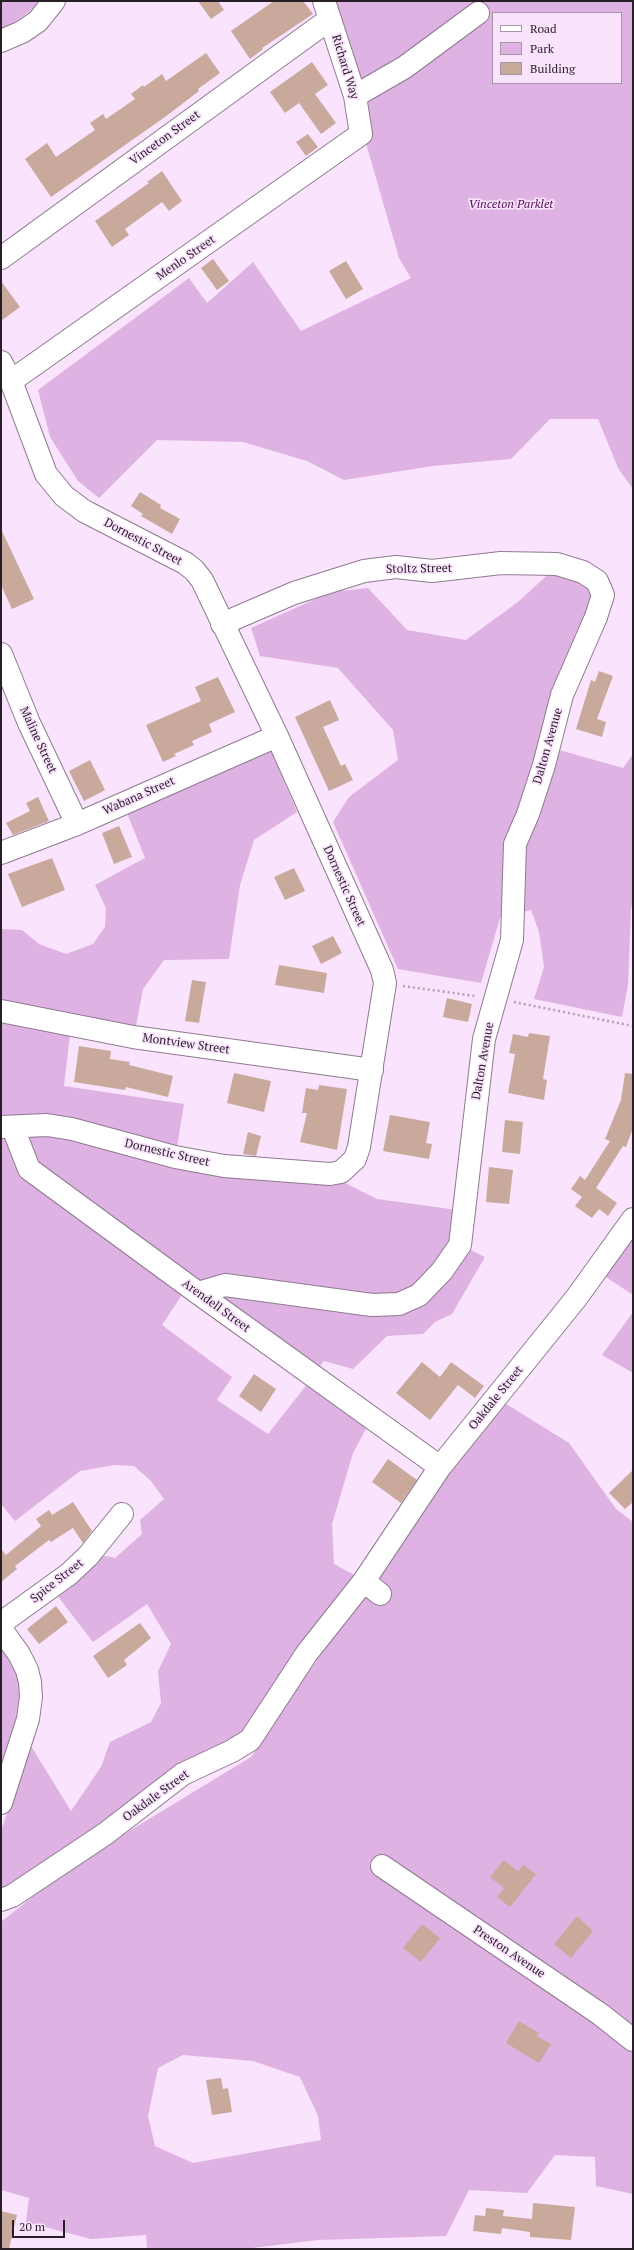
<!DOCTYPE html>
<html>
<head>
<meta charset="utf-8">
<style>
  body { margin:0 }
  #map { position:relative; width:634px; height:2250px; overflow:hidden; background:#fae3fc; font-family:"PT Serif",serif }
  canvas { display:block }
  .frame { position:absolute; inset:0; border:2px solid #271e27; pointer-events:none }
  .legend { position:absolute; left:492px; top:12px; width:130px; height:72px; box-sizing:border-box; background:#fae3fc; border:1px solid #a694a7; margin:0; padding:5px 7px; list-style:none; font-size:12px; color:#271e27 }
  .legend li { display:flex; align-items:center; gap:8px; height:20px }
  .legend b { width:20px; border:1px solid #a694a7 }
  .scale { position:absolute; left:12px; top:2220px; width:53px; height:18px; box-sizing:border-box; border:2px solid #271e27; border-top:0; padding-left:5px; font-size:12px; line-height:14px; white-space:nowrap; color:#271e27; -webkit-text-stroke:3px #fae3fc; paint-order:stroke }
</style>
</head>
<body>
<div id="map">
<canvas width="634" height="2250"></canvas>
<div class="frame"></div>
<ul class="legend">
<li><b style="height:5px;background:#fff"></b>Road</li>
<li><b style="height:11px;background:#deb2e2"></b>Park</li>
<li><b style="height:11px;background:#c9a99c"></b>Building</li>
</ul>
<div class="scale">20 m</div>
</div>
<script>
const ctx = document.querySelector('canvas').getContext('2d');
ctx.lineJoin = 'round';
function fillPath(path, color) { ctx.fillStyle = color; ctx.fill(path, 'evenodd'); }
const poly = rows => new Path2D(rows.map(r => 'M' + r).join(''));
function trace(path, color, width, dash) { ctx.strokeStyle = color; ctx.lineWidth = width; ctx.lineCap = dash ? 'butt' : 'round'; ctx.setLineDash(dash || []); ctx.stroke(path); }
function label(font, color, halo, rows, align = 'center') {
  ctx.font = font + ' "PT Serif",serif'; ctx.lineWidth = 3.5; ctx.setLineDash([]); ctx.textBaseline = 'middle'; ctx.strokeStyle = halo; ctx.fillStyle = color; for (const [text, x, y, turn = 0] of rows) {
    ctx.save(); ctx.translate(x, y); ctx.rotate((+turn || 0) * Math.PI / 180); ctx.textAlign = isNaN(turn) ? turn : align; if (halo) ctx.strokeText(text, 0, 0); ctx.fillText(text, 0, 0); ctx.restore();
  }
}
const green = poly([
  [1,1,43,1,1,32],
  [325,1,633,1,633,489,618,468,598,419,550,419,511,459,433,466,344,480,307,461,243,442,157,440,99,498,78,481,50,437,38,390,189,278,207,303,253,262,301,331,411,278,399,258],
  [493,13,621,13,621,83,493,83],
  [557,566,600,596,552,748,623,768,633,754,633,900,631,909,628,985,622,1017,534,999,544,967,539,932,531,910,500,918,481,983,398,969,333,822,349,797,398,760,393,730,338,668,260,656,251,628,331,592,368,588,407,630,466,640,518,602],
  [269,746,297,812,254,840,240,885,229,959,164,960,143,989,135,1031,72,1018,64,1086,184,1104,174,1165,254,1180,343,1182,377,1199,465,1211,460,1245,485,1257,452,1314,435,1322,423,1334,387,1336,353,1369,324,1361,316,1371,192,1280,162,1325,232,1377,217,1400,268,1434,308,1383,368,1425,353,1453,332,1524,334,1564,358,1577,246,1739,1,1894,1,1831,31,1746,71,1811,101,1767,110,1742,151,1722,161,1703,158,1671,171,1644,147,1604,93,1642,53,1590,97,1554,115,1558,142,1534,140,1520,164,1499,151,1481,134,1466,115,1465,80,1471,15,1521,1,1504,1,929,22,930,39,944,66,954,93,944,105,927,106,908,95,885,145,858,127,813],
  [633,1228,633,1295,600,1273],
  [633,1312,633,1373,602,1355],
  [503,1402,569,1443,616,1509,633,1522,633,2194,596,2186,595,2157,555,2155,527,2193,469,2190,446,2236,318,2240,244,2249,147,2249,146,2235,91,2239,26,2222,29,2198,1,2190,1,1922,75,1863,75,1864,251,1757,305,1677,387,1563,446,1472],
  [183,2055,253,2061,300,2077,318,2116,321,2140,193,2163,155,2146,148,2116,158,2068],
  [1,1647,22,1674,26,1699,1,1782]
]);
const building = poly([
  [198,1,218,1,224,10,211,19],
  [274,1,303,1,313,14,262,48,263,49,250,59,231,31],
  [206,53,220,73,198,89,199,91,165,117,51,197,25,159,47,143,56,157,95,130,90,123,103,114,106,119,135,99,131,94,143,85,144,87,162,74,166,81],
  [312,62,328,85,315,94,336,123,321,134,299,103,285,113,270,92],
  [308,134,318,147,306,156,296,142],
  [162,171,182,201,169,211,162,202,125,229,129,235,112,247,95,221,149,183,147,182],
  [213,259,229,281,217,290,201,268],
  [346,261,363,289,346,299,329,271],
  [1,281,20,307,1,321],
  [140,492,161,505,160,508,180,519,172,534,141,516,143,514,131,506],
  [1,529,34,599,12,609,1,585],
  [599,671,613,676,597,719,606,722,602,737,576,729,591,680,595,682],
  [218,677,235,712,209,724,212,732,192,741,194,745,174,754,176,756,163,762,146,725,201,701,195,687],
  [330,700,339,720,323,727,341,766,345,764,353,780,329,791,295,717],
  [90,760,105,790,84,801,69,771],
  [38,797,49,821,13,835,6,823,30,811,26,803],
  [119,826,132,857,114,864,102,833],
  [52,858,65,890,22,907,8,874],
  [294,868,305,891,285,900,274,877],
  [333,936,342,953,321,964,312,946],
  [279,965,327,973,324,993,275,985],
  [192,980,206,982,199,1023,185,1021],
  [447,998,472,1004,468,1022,443,1017],
  [529,1033,550,1036,543,1079,547,1080,544,1100,508,1093,515,1054,509,1053,513,1034,528,1037],
  [79,1046,111,1051,110,1059,130,1062,129,1065,173,1076,168,1097,126,1087,125,1090,74,1082],
  [234,1073,271,1081,264,1112,227,1103],
  [625,1073,633,1074,633,1128,626,1147,623,1146,596,1188,617,1203,608,1216,599,1209,592,1218,575,1206,582,1197,571,1189,580,1176,585,1180,610,1141,605,1139,621,1100],
  [319,1085,347,1089,337,1150,300,1142,307,1113,302,1113,306,1088,318,1090],
  [390,1115,430,1122,426,1143,432,1144,429,1159,383,1151],
  [505,1120,523,1122,520,1154,502,1152],
  [248,1132,261,1136,256,1156,243,1154],
  [489,1167,513,1170,509,1204,486,1202],
  [422,1362,440,1377,451,1362,484,1386,475,1398,458,1385,430,1420,396,1393],
  [254,1374,276,1389,261,1412,239,1396],
  [388,1459,417,1480,401,1503,372,1482],
  [633,1470,633,1502,625,1509,609,1493],
  [73,1502,92,1531,83,1543,73,1528,51,1542,49,1540,15,1566,17,1569,1,1582,1,1549,6,1555,41,1526,36,1519,49,1510,52,1515],
  [56,1606,68,1622,39,1644,27,1629],
  [140,1623,151,1638,124,1660,127,1665,108,1678,93,1656],
  [504,1860,518,1871,523,1865,536,1874,510,1907,497,1897,504,1888,490,1877],
  [577,1916,593,1931,571,1958,554,1944],
  [422,1924,440,1938,421,1962,403,1948],
  [519,2021,539,2033,537,2036,551,2044,539,2063,506,2043],
  [221,2078,223,2089,228,2088,232,2112,212,2115,206,2080],
  [533,2203,575,2207,571,2240,530,2237,530,2232,502,2228,501,2234,473,2231,475,2215,485,2216,486,2208,504,2210,503,2216,532,2219],
  [1,2211,17,2215,9,2249,1,2249]
]);
const path = poly([
  [403,986,475,996],
  [514,1002,633,1026]
]);
const minor = poly([
  [1,41,22,32,38,21,54,1],
  [355,96,405,67,478,13],
  [1,258,330,19],
  [1,362,11,381,46,474,64,496,84,511,185,563,194,570,202,580,277,736,382,970,385,983,359,1147,355,1159,341,1172,330,1174,224,1166,175,1157,72,1129,47,1125,1,1127],
  [11,381,361,134,355,96,324,1],
  [1,654,29,723,77,824],
  [1,853,77,824,277,736],
  [1,1011,133,1037,372,1070],
  [13,1128,29,1169,198,1293,440,1467],
  [198,1293,225,1285,372,1305,399,1304,419,1295,442,1271,460,1245,484,1039,512,940,515,844,528,814,544,765,562,695,596,617,603,595,597,581,583,572,557,564,501,563,432,571,396,567,364,571,294,593,222,624],
  [364,1581,440,1467,577,1297,633,1219],
  [1,1623,69,1574,88,1556,122,1514],
  [1,1629,19,1654,27,1670,30,1682,31,1697,28,1719,1,1803],
  [382,1866,600,2014,633,2040],
  [1,1900,12,1896,105,1834,183,1774,232,1751,250,1740,307,1653,364,1581,380,1594]
]);
const streetNames = [
  ["Richard Way",345,67,73],
  ["Vinceton Street",165,138,-36],
  ["Menlo Street",186,258,-35],
  ["Dornestic Street",143,542,28],
  ["Stoltz Street",419,569,-1],
  ["Maline Street",38,740,65],
  ["Dalton Avenue",548,746,-74],
  ["Wabana Street",139,796,-24],
  ["Dornestic Street",344,886,66],
  ["Montview Street",186,1044,8],
  ["Dalton Avenue",483,1061,-80],
  ["Dornestic Street",167,1153,13],
  ["Arendell Street",216,1306,36],
  ["Oakdale Street",496,1398,-51],
  ["Spice Street",57,1581,-38],
  ["Oakdale Street",156,1796,-36],
  ["Preston Avenue",509,1952,34]
];
const parkNames = [
  ["Vinceton Parklet",511,205]
];
fillPath(green, '#deb2e2');
fillPath(building, '#c9a99c');
trace(minor, '#8f7a91', 24);
trace(path, '#b19fb2', 2.5, [2, 3]);
trace(minor, '#fff', 22);
label('12px', '#271e27', '#fae3fc', streetNames);
label('italic 12px', '#521159', '#fae3fc', parkNames);
</script>
</body>
</html>
